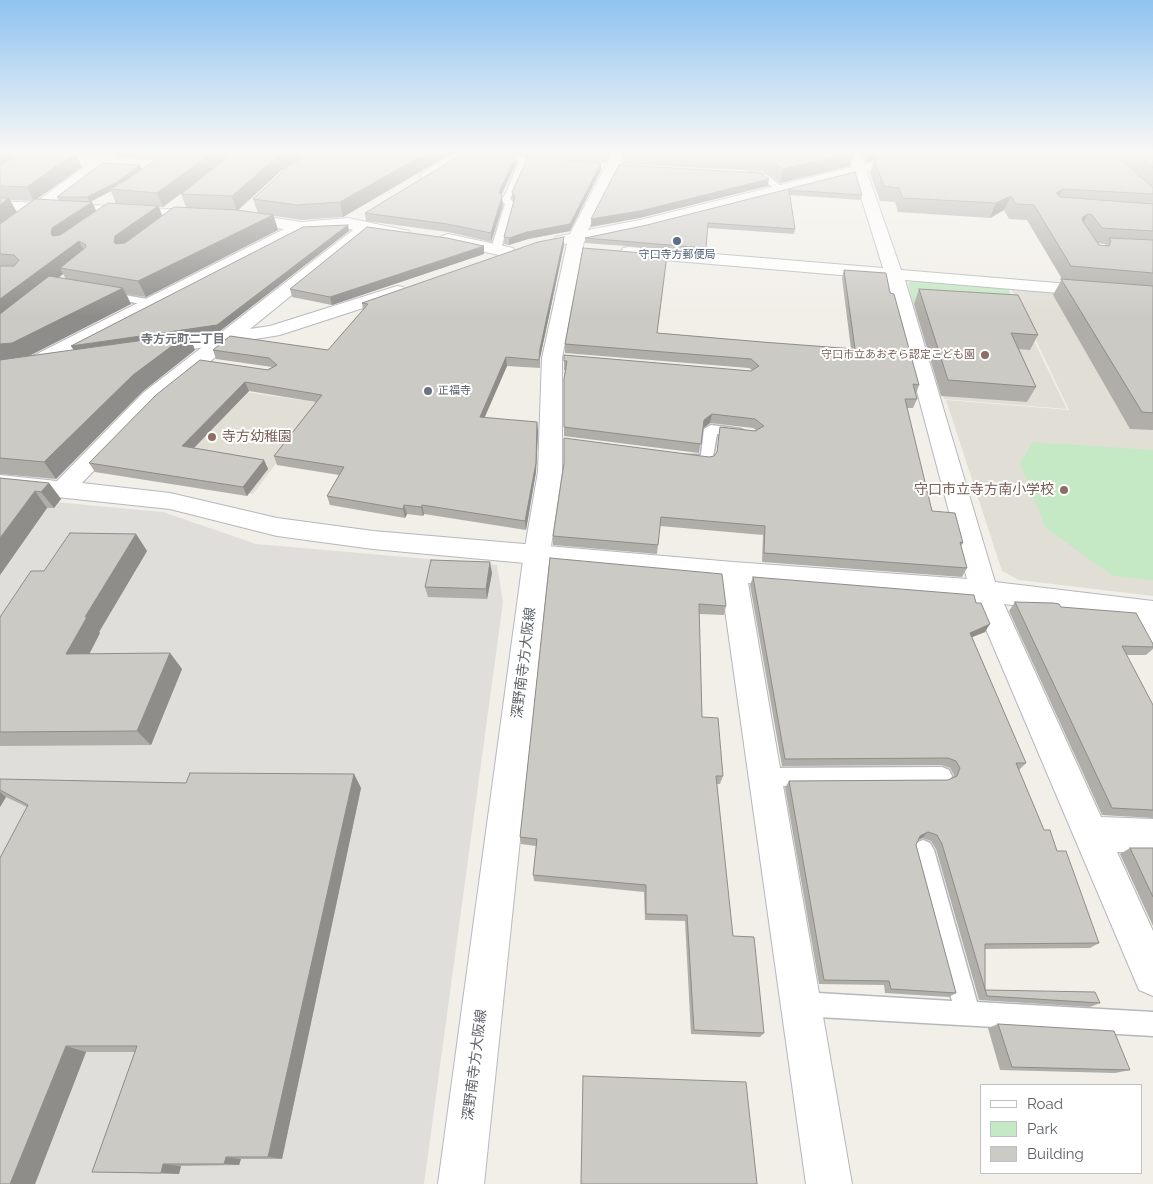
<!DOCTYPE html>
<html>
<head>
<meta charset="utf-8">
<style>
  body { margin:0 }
  #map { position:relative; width:1153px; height:1184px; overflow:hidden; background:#f1efe8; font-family:Raleway,sans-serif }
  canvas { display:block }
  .legend { position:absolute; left:980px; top:1084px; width:162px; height:90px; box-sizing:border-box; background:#fff; border:1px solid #bfc1c3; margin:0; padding:6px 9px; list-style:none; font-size:15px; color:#5f6368 }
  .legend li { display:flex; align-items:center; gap:10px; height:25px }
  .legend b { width:25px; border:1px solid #bfc1c3 }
</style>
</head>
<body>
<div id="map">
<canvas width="1153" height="1184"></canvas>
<ul class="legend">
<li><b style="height:6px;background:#fff"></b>Road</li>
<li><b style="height:14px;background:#c5e8c5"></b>Park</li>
<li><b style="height:14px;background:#cccac5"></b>Building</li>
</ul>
</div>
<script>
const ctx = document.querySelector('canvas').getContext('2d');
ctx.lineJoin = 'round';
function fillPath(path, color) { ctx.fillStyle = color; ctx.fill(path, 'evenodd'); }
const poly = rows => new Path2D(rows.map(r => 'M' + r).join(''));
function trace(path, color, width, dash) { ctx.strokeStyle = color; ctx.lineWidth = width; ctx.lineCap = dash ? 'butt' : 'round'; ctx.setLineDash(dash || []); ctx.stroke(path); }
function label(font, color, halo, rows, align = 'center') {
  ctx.font = font + ' Raleway,"Noto Sans JP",sans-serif'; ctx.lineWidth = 4; ctx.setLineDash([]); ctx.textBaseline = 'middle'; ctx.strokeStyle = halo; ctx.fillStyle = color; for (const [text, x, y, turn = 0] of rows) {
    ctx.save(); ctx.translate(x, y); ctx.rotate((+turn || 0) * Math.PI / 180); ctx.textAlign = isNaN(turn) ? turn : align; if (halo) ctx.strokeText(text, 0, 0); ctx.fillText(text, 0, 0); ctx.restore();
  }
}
const industrial = poly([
  [0,497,163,512,256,544,497,565,503,602,424,1184,0,1184]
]);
const education = poly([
  [1011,288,1153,300,1153,596,1019,580,1002,571,946,400,1069,410],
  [912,302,1019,310,1067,409,944,399],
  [182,383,322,403,253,494,98,468]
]);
const green = poly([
  [913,281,1008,288,1019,310,912,302,908,283],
  [1033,442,1153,450,1153,580,1113,576,1046,528,1020,463]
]);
const lane = poly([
  [490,155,549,158,553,160,549,162,527,161,510,199,514,203,501,249,496,252,491,249,505,204,501,200,506,193,519,161,493,159,489,157,490,155],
  [750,172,765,174,785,189,778,191,760,178,747,177,747,173,750,172],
  [107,292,153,300,158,303,153,306,103,297,102,295,107,292],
  [711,425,741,429,748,433,741,437,717,434,712,463,707,464,683,461,681,458,683,455,701,455,704,429,711,425],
  [1137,604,1143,605,1153,622,1153,643,1147,641,1129,610,1131,605,1137,604],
  [942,767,949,770,952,776,949,782,942,785,765,786,758,783,755,777,758,771,765,768,942,767],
  [923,840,930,843,934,850,977,1002,1153,1012,1153,1036,801,1016,793,1012,789,1004,793,996,801,992,952,1001,912,850,916,843,923,840]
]);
const street = poly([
  [105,152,119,152,113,158,161,161,168,165,161,169,103,166,54,203,242,213,301,222,348,218,409,231,411,234,409,237,403,239,368,233,159,403,82,483,170,493,277,518,373,531,733,562,967,579,887,279,629,257,623,256,621,252,623,248,629,247,883,268,847,152,860,152,901,270,1153,291,1153,301,905,280,995,582,1153,601,1153,623,1004,604,1101,817,1153,819,1153,853,1117,852,1153,931,1153,996,1139,990,974,601,748,583,852,1184,806,1184,721,581,373,549,277,536,170,509,0,491,0,475,57,481,143,393,353,230,347,228,304,231,37,369,30,371,23,369,20,365,23,361,284,229,242,223,42,212,6,239,0,241,0,228,23,211,0,211,0,201,35,203,88,164,84,161,86,158,97,157,105,152],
  [456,152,472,152,432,179,422,179,420,176,422,173,456,152],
  [1086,152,1153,152,1153,159,1093,156,1086,152],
  [448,234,513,248,515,252,513,256,507,257,442,242,440,239,442,236,448,234]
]);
const secondary = poly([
  [613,152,626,152,588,230,640,220,912,152,933,152,931,155,646,228,584,241,562,358,562,472,550,553,484,1184,438,1184,524,553,538,472,542,358,567,244,556,243,554,240,556,237,570,234,613,152],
  [397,286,403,287,406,291,403,295,280,335,155,355,148,353,145,349,148,345,155,343,270,326,397,286]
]);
const wall = poly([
  [0,152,103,152,96,155,76,154,82,167,37,199,59,201,57,197,140,165,142,169,157,159,117,156,115,152,454,152,343,217,301,220,274,216,278,230,146,297,126,294,131,304,29,356,74,350,349,231,220,331,189,336,195,350,142,392,56,479,0,474],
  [290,165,253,199,258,213,238,210,282,170],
  [197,181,181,194,186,207,162,215,159,207,163,207],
  [111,191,116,204,96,211,92,202,90,202],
  [10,200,32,201,17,212],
  [63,274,66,279,58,278],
  [473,152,611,152,605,163],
  [623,152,854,152,850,166,780,183,762,171,622,164],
  [862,152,1113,152,1121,158,1124,152,1153,152,1153,430,1130,429,1053,295,1062,279,1027,220,1009,219,1004,210,990,218,898,212,895,202,880,201,870,173,874,160,866,162],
  [1098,243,1105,244,1106,244,1105,245,1099,245],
  [601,163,601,170,570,231,528,239,509,245,504,244,504,237,514,201,512,199,512,192],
  [516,164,501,195,503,205,491,242,448,232,366,221,365,213],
  [855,172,862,195,861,200,790,195,795,229,794,234,708,228,705,252,585,243,585,238,647,225],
  [564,245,540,358,540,368,507,366,484,418,537,422,538,431,536,472,526,530,424,514,423,516,407,514,405,518,330,505,327,496,339,475,277,465,274,456,316,402,249,391,194,448,264,460,268,469,247,496,95,472,89,463,272,367,216,359,213,350,328,350,363,310,362,303],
  [484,254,332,305,292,297,290,289],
  [844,270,890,293,919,385,916,394,917,399,913,408,907,408,932,511,963,543,961,546,967,568,962,577,762,562,763,535,660,526,657,554,553,545,553,536,709,457,714,456,717,453,720,427,755,431,756,430,753,428,710,423,703,428,699,453,564,436,564,379,565,370,564,370,564,355,751,371,752,370,749,368,565,353,565,344,658,333,762,342,851,349,842,278],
  [919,289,1038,335,1030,350,1019,349,1036,387,1027,402,941,396,914,304],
  [0,478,49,483,61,499,54,508,47,508,0,575],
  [136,534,147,551,99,632,100,633,89,654,170,653,182,669,151,745,0,746,0,617,44,571],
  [550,558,726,606,724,615,699,614,702,717,723,776,720,784,716,784,733,936,764,1033,760,1037,691,1034,685,921,645,920,644,892,534,881,533,875,536,846,521,844,520,837],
  [492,573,487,599,428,597,425,587],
  [753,577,985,632,972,637,1026,763,1019,770,1044,830,1057,851,1099,943,1090,948,985,949,985,990,1100,1003,1090,1007,979,1000,936,849,931,841,922,838,918,840,916,845,956,993,949,997,885,993,884,985,819,984,785,788,789,781,948,780,953,778,954,775,950,768,942,765,782,766,750,585],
  [1015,602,1061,607,1153,644,1153,649,1146,655,1126,655,1153,705,1153,818,1102,815,1009,611],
  [354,774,361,788,282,1159,241,1159,239,1165,181,1166,179,1174,92,1172,135,1052,86,1052,35,1184,27,807,6,797,0,807,0,779,186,783],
  [1130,848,1153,848,1153,926,1120,854],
  [998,1024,1130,1070,1115,1073,1000,1070,988,1028]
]);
const shadedWall = poly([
  [0,152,32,152,0,171],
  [95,152,103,152,96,155],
  [154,152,168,152,157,159],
  [213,152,236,152,163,207,157,193],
  [286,152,313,152,282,170,237,211,232,196,278,156],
  [428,152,454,152,343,217,340,202],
  [605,152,611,152,605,163],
  [854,152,850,166,780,183,783,169],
  [869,152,906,152,866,162],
  [75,153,82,167,34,201,27,187],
  [516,156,516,164,499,200,499,192],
  [601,163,601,170,570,231,528,239,509,245,509,238],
  [140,165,142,170,119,186,110,189,111,191,90,202,87,197],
  [769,179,768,186,640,218,591,227,591,219],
  [1063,189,1056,203,1056,193],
  [502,196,503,205,491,242,491,233],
  [1011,196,1004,210,990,218,996,203],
  [9,198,17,213,0,226,0,205],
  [92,202,99,217,60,243,51,234,52,228],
  [158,206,165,221,122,251,114,242,115,236],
  [1088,214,1080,229,1083,217],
  [273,215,278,230,146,297,138,281],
  [348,225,349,231,220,331,189,336,195,350,142,392,56,479,44,462,75,352,71,346],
  [564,237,564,245,540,358,540,368,540,349],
  [79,241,87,256,60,268,63,274,0,323,0,299],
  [484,246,484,254,332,305,330,297],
  [123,288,131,304,23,359,0,363,0,344],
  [506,357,507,366,481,426,480,417],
  [245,382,249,391,187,455,182,446],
  [712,414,710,423,702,429,704,420],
  [537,422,538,431,536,472,526,530,525,521],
  [264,460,268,469,247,496,243,487],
  [49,483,61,499,54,508,41,492],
  [35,491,47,508,0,575,0,538],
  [404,505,407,514,405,518,403,509],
  [422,505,424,514,423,516,421,507],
  [136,534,147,551,99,632,100,633,81,670,66,654,85,617],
  [490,562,492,573,487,599,486,589],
  [990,624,985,632,965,640,970,633],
  [170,653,182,669,151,745,137,731],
  [354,774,361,788,282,1159,268,1157],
  [0,792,6,797,0,807],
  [928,832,922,838,914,842,920,836],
  [66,1046,86,1052,35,1184,10,1184],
  [226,1157,241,1159,239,1165,224,1164],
  [163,1164,181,1166,179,1174,161,1173]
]);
const building = poly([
  [27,152,55,152,75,153,27,187,0,186,0,165,27,152],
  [167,152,213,152,157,193,110,189,125,181,167,152],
  [234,152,286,152,278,156,232,196,181,194,234,152],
  [313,152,428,152,340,202,297,205,253,199,290,165,313,152],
  [654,152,854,152,783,169,765,157,654,152],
  [902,152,1113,152,1153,188,1153,194,1063,189,1056,193,1060,197,1153,204,1153,231,1102,228,1092,215,1088,214,1083,217,1082,220,1099,245,1109,246,1111,241,1109,238,1153,240,1153,273,1071,266,1034,205,1016,204,1011,196,996,203,903,198,899,188,884,186,874,159,902,152],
  [1134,152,1153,152,1153,168,1134,152],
  [464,153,516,156,499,192,502,196,491,233,447,224,365,213,464,153],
  [528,157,601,163,570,224,527,232,509,238,504,237,515,197,512,192,528,157],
  [102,163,140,165,117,182,87,197,57,197,102,163],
  [619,165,761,173,769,179,640,211,591,219,619,165],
  [855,172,862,195,789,190,795,229,708,223,706,248,585,238,647,225,855,172],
  [0,198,9,198,0,205,0,198],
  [35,199,92,202,52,228,51,234,53,236,60,235,108,203,158,206,115,236,114,242,116,244,125,243,174,207,237,210,273,215,138,281,60,268,85,248,86,245,79,241,0,299,0,266,14,266,19,260,14,255,0,254,0,224,35,199],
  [348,225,217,325,71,346,303,227,348,225],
  [367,227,447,238,484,246,330,297,290,289,367,227],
  [564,237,540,349,539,360,506,357,480,417,537,422,536,463,525,521,422,505,421,507,404,505,403,509,327,496,344,467,274,456,322,395,245,382,182,446,264,460,243,487,89,463,156,395,200,360,268,370,277,365,269,358,213,350,230,336,328,350,368,304,362,303,538,242,564,237],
  [583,248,667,255,657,333,762,342,855,349,844,270,886,273,890,293,894,294,919,385,913,384,917,399,905,399,932,511,955,513,963,543,960,542,967,568,764,553,765,526,661,517,658,545,553,536,564,463,564,438,709,457,714,456,717,452,720,427,755,431,764,426,755,419,712,414,704,420,701,444,564,427,564,379,567,361,564,361,564,355,751,371,759,366,751,359,565,344,583,248],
  [49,276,123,288,12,343,0,344,0,314,49,276],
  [1061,279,1153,286,1153,413,1142,412,1061,279],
  [919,289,1018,295,1038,335,1011,333,1036,387,948,380,919,289],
  [188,334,133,375,44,462,0,458,0,360,188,334],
  [0,478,49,483,41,492,35,491,0,538,0,478],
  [70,533,136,534,85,617,87,617,66,654,170,653,137,731,0,732,0,617,31,571,44,571,70,533],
  [550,558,722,574,726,606,699,604,702,717,718,718,723,776,716,776,733,936,754,937,764,1033,694,1030,687,915,646,914,646,885,533,875,537,839,520,837,550,558],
  [431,560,490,562,486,589,425,587,431,560],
  [753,577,974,595,976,603,981,603,990,624,970,633,1026,763,1016,763,1044,830,1050,830,1057,851,1066,851,1099,943,985,944,985,990,1095,992,1100,1003,987,996,942,844,937,835,928,832,920,836,916,845,956,993,891,989,889,981,824,980,789,781,948,780,957,776,960,768,956,761,948,758,785,759,753,577],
  [1015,602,1053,603,1059,604,1061,607,1136,613,1153,644,1153,647,1122,646,1153,705,1153,810,1112,808,1015,602],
  [190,773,354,774,268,1157,226,1157,224,1164,163,1164,161,1173,92,1172,137,1046,66,1046,10,1184,0,1184,0,858,28,805,0,790,0,779,186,783,190,773],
  [1130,848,1153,848,1153,897,1130,848],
  [998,1024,1114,1031,1130,1070,1012,1067,998,1024],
  [583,1076,746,1082,757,1184,581,1184,583,1076]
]);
const markers = [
  [677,241,5,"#5c6f8a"],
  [985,355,5,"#8d6e63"],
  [428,391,5,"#6b7280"],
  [212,437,5,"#8d6e63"],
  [1064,490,5,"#8d6e63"]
];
const farServicenames = [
  ["守口寺方郵便局",677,255]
];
const farEducationnames = [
  ["守口市立あおぞら認定こども園",975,355]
];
const farWorshipnames = [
  ["正福寺",438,391]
];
const farNeighbourhoodnames = [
  ["寺方元町二丁目",183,339]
];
const educationNames = [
  ["寺方幼稚園",222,437],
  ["守口市立寺方南小学校",1054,490,"right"]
];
const streetNames = [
  ["深野南寺方大阪線",524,663,-83],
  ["深野南寺方大阪線",475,1065,-83]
];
fillPath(industrial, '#e0deda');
fillPath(education, '#e1ded6');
fillPath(green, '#c5e8c5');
trace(lane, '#b5b8bc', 3);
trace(street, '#b5b8bc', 2);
trace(secondary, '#b6babf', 2);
fillPath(lane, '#fff');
fillPath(street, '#fff');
fillPath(secondary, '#fff');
fillPath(wall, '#afaea9');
fillPath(shadedWall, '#8f8d8a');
fillPath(building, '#cccac5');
trace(building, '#8f8d8a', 1);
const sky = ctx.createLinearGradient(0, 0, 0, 317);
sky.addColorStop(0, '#8fc3f1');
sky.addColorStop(0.48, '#f9f8f5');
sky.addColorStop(1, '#f9f8f500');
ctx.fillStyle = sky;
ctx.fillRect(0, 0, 1153, 317);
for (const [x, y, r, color] of markers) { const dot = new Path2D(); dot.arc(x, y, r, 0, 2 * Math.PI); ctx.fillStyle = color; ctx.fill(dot); trace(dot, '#fff', 2); }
label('11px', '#4e5e75', '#fff', farServicenames);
label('11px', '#785e54', '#fff', farEducationnames, 'right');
label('11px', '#5b616d', '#fff', farWorshipnames, 'left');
label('bold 12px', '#70757a', '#fff', farNeighbourhoodnames);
label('14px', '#785e54', '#fff', educationNames, 'left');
label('14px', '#5f6368', '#fff', streetNames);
</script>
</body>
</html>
